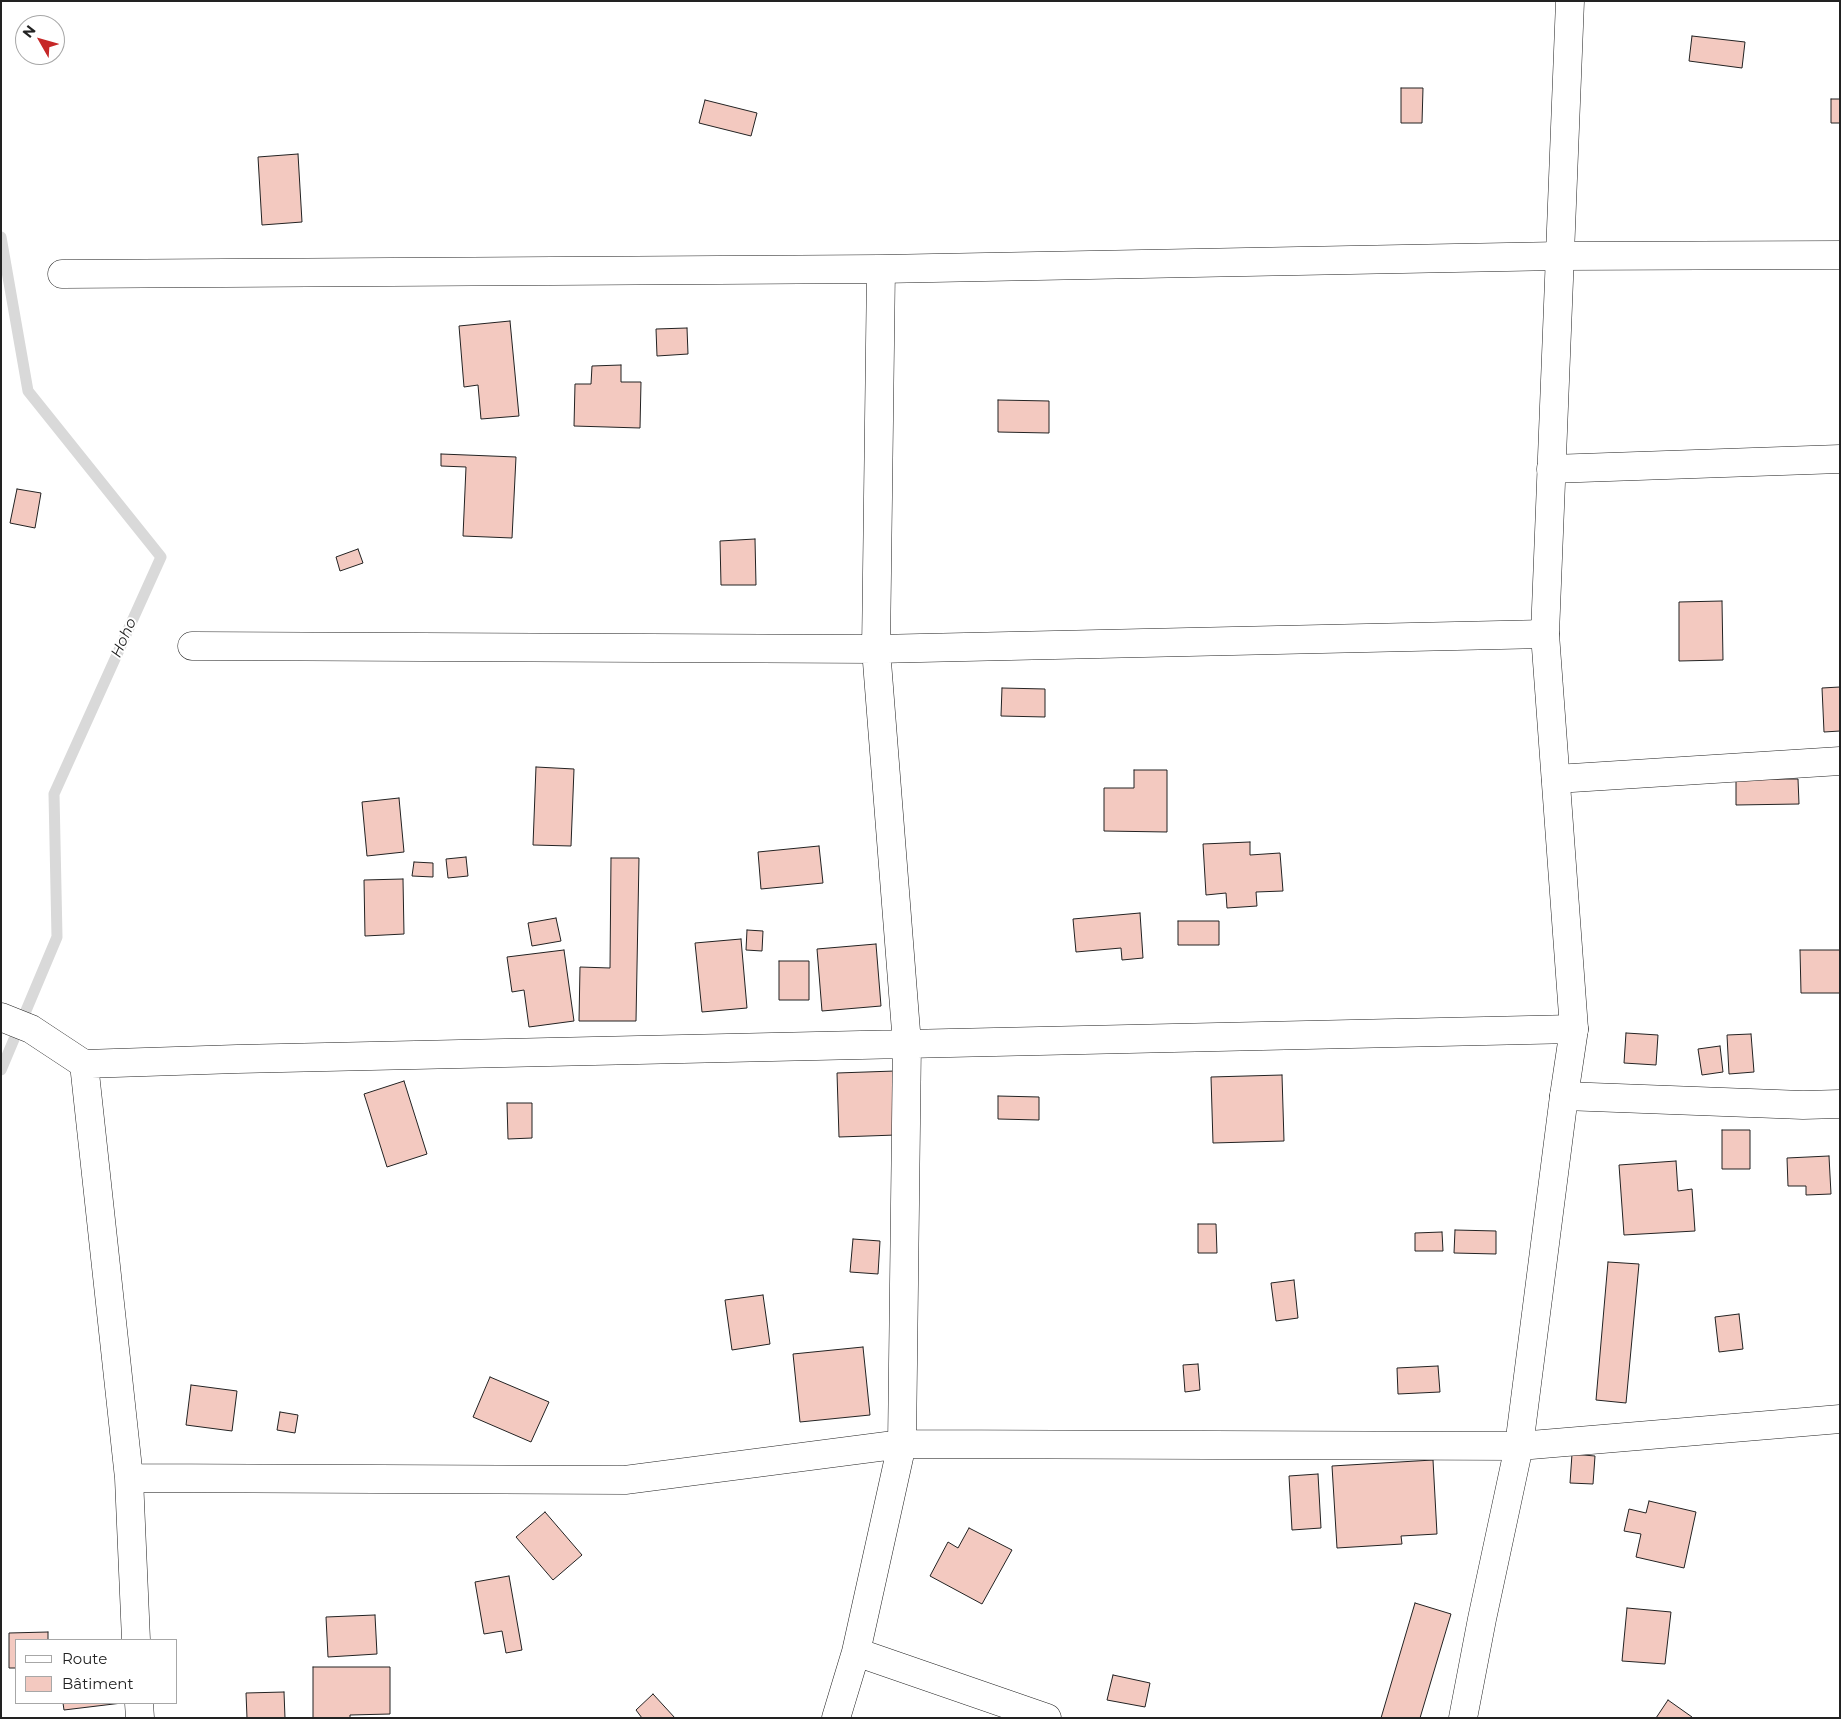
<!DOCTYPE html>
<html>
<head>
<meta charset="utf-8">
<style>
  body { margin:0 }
  #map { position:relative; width:1841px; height:1719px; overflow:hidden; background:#fff; font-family:Montserrat,sans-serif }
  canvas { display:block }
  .frame { position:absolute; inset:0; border:2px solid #222; pointer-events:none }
  .legend { position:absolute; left:15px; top:1639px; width:162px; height:65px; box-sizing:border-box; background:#fff; border:1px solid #a7a7a7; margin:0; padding:6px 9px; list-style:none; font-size:15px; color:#222 }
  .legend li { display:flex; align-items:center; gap:10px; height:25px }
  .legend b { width:25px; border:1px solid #a7a7a7 }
  .north { position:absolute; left:15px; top:15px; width:50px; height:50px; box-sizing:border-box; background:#fff; border:1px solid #a7a7a7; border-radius:50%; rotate:308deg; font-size:14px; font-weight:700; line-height:20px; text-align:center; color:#222 }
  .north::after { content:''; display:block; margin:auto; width:18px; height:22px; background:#c62828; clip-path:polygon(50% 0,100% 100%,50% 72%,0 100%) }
</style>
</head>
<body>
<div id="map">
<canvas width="1841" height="1719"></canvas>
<div class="frame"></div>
<ul class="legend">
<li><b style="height:6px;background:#fff"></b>Route</li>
<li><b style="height:14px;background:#f3c9c0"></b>Bâtiment</li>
</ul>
<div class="north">N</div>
</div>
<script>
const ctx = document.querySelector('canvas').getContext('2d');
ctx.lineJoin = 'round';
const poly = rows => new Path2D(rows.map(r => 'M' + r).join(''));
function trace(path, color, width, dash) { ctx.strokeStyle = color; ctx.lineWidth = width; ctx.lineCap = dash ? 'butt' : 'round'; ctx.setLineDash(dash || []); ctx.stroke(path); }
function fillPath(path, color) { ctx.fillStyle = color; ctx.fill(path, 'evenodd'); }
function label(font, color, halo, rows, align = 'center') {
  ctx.font = font + ' Montserrat,sans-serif'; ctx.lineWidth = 4; ctx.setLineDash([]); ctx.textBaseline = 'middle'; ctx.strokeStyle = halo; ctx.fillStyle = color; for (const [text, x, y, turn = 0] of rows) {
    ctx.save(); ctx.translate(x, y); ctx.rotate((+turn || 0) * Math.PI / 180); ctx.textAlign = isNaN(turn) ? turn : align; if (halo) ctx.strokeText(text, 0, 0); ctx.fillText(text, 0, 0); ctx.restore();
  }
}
const stream = poly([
  [1,237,28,391,161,557,54,794,57,937,1,1070]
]);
const building = poly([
  [1692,36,1745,42,1742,68,1689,61,1692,36],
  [1401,88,1423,88,1422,123,1401,123,1401,88],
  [1831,99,1840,99,1840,123,1831,123,1831,99],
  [705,100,757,113,751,136,699,123,705,100],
  [298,154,302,222,262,225,258,157,298,154],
  [510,321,519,416,481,419,478,385,464,387,459,326,510,321],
  [687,328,688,354,657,356,656,329,687,328],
  [621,365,621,382,641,382,640,428,574,426,575,384,591,384,592,366,621,365],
  [998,400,1049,401,1049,433,998,432,998,400],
  [441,454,516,457,512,538,463,536,466,467,441,466,441,454],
  [17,489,41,493,35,528,10,523,17,489],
  [755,539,756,585,721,585,720,541,755,539],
  [358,549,363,563,340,571,336,557,358,549],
  [1722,601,1723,660,1679,661,1679,602,1722,601],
  [1840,687,1840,731,1824,732,1822,688,1840,687],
  [1002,688,1045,689,1045,717,1001,716,1002,688],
  [536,767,574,769,571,846,533,845,536,767],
  [1134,770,1167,770,1167,832,1104,831,1104,788,1134,788,1134,770],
  [1736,779,1798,779,1799,804,1736,805,1736,779],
  [399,798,404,852,367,856,362,802,399,798],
  [1250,842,1250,855,1280,853,1283,891,1256,892,1257,906,1227,908,1226,893,1206,895,1203,844,1250,842],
  [819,846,823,883,761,889,758,852,819,846],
  [466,857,468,876,448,878,446,859,466,857],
  [611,858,639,858,636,1021,579,1021,580,967,610,968,611,858],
  [414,862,433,863,433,877,412,876,414,862],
  [403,879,404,934,365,936,364,880,403,879],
  [1140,913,1143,958,1122,960,1121,948,1076,952,1073,919,1140,913],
  [556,918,561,941,532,946,528,923,556,918],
  [1178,921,1219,921,1219,945,1178,945,1178,921],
  [747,930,763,931,762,951,746,950,747,930],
  [741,939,747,1008,702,1012,695,943,741,939],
  [876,944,881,1006,822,1011,817,949,876,944],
  [564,950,574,1021,529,1027,524,990,512,992,507,957,564,950],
  [1800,950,1840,950,1840,993,1801,993,1800,950],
  [779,961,809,961,809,1000,779,1000,779,961],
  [1626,1033,1658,1035,1656,1065,1624,1063,1626,1033],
  [1751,1034,1754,1072,1729,1074,1727,1035,1751,1034],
  [1720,1046,1723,1072,1702,1075,1698,1049,1720,1046],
  [895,1071,896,1135,839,1137,837,1073,895,1071],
  [1282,1075,1284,1141,1213,1143,1211,1077,1282,1075],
  [404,1081,427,1154,387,1167,364,1094,404,1081],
  [998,1096,1039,1097,1039,1120,998,1119,998,1096],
  [507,1103,532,1103,532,1138,508,1139,507,1103],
  [1722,1130,1750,1130,1750,1169,1722,1169,1722,1130],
  [1829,1156,1831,1194,1806,1195,1806,1186,1788,1186,1787,1158,1829,1156],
  [1676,1161,1678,1191,1692,1189,1695,1231,1624,1235,1619,1165,1676,1161],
  [1198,1224,1216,1224,1217,1253,1198,1253,1198,1224],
  [1455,1230,1496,1231,1496,1254,1454,1253,1455,1230],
  [1442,1232,1443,1251,1415,1251,1415,1233,1442,1232],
  [853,1239,880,1241,878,1274,850,1272,853,1239],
  [1608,1262,1639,1264,1626,1403,1596,1400,1608,1262],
  [1294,1280,1298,1318,1276,1321,1271,1283,1294,1280],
  [763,1295,770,1344,732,1350,725,1300,763,1295],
  [1739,1314,1743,1349,1719,1352,1715,1317,1739,1314],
  [863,1347,870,1415,800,1422,793,1354,863,1347],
  [1198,1364,1200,1390,1185,1392,1183,1365,1198,1364],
  [1438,1366,1440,1392,1398,1394,1397,1368,1438,1366],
  [490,1377,549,1402,531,1442,473,1417,490,1377],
  [191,1385,237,1391,232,1431,186,1425,191,1385],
  [280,1412,298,1415,295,1433,277,1430,280,1412],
  [1572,1454,1595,1456,1593,1484,1570,1483,1572,1454],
  [1433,1460,1437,1534,1401,1536,1402,1544,1337,1548,1332,1466,1433,1460],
  [1318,1474,1321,1528,1292,1530,1289,1476,1318,1474],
  [1649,1501,1696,1512,1684,1568,1636,1557,1641,1534,1624,1531,1629,1509,1646,1513,1649,1501],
  [545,1512,582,1555,553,1580,516,1537,545,1512],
  [969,1528,1012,1550,982,1604,930,1576,948,1542,958,1548,969,1528],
  [509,1576,522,1650,506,1653,502,1631,484,1634,475,1582,509,1576],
  [1415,1603,1451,1614,1420,1718,1381,1718,1415,1603],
  [1627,1608,1671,1612,1665,1664,1622,1661,1627,1608],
  [375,1615,377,1654,328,1657,326,1617,375,1615],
  [48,1632,48,1640,16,1640,16,1668,9,1668,9,1633,48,1632],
  [313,1667,390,1667,390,1714,350,1715,350,1718,313,1718,313,1667],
  [1113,1675,1150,1683,1145,1707,1107,1700,1113,1675],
  [284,1692,285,1718,247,1718,246,1693,284,1692],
  [653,1694,675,1718,642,1718,636,1710,653,1694],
  [1668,1700,1692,1717,1692,1718,1656,1718,1668,1700],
  [63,1703,122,1703,64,1710,63,1703]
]);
const street = poly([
  [62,274,881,269,1559,256,1840,255],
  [1551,469,1840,459],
  [192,646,876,649,1545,634],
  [1556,779,1840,761],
  [1,1017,31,1029,84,1064,237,1059,1574,1029],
  [84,1064,129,1478,136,1640],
  [1564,1096,1803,1105,1840,1104],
  [129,1478,625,1480,902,1444,1519,1446,1840,1419],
  [856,1652,1047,1718],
  [139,1703,140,1718],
  [836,1718,856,1652,902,1444,907,1044,876,649,881,269]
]);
const secondary = poly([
  [1463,1718,1482,1619,1519,1446,1564,1096,1574,1029,1545,634,1570,1]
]);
const waterNames = [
  ["Hoho",124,638,-66]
];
trace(stream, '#d9d9d9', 11);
fillPath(building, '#f3c9c0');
trace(building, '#222', 1);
trace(street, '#222', 29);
trace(secondary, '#222', 29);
trace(street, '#fff', 28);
trace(secondary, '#fff', 28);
label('italic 15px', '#222', '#fff', waterNames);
</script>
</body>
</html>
